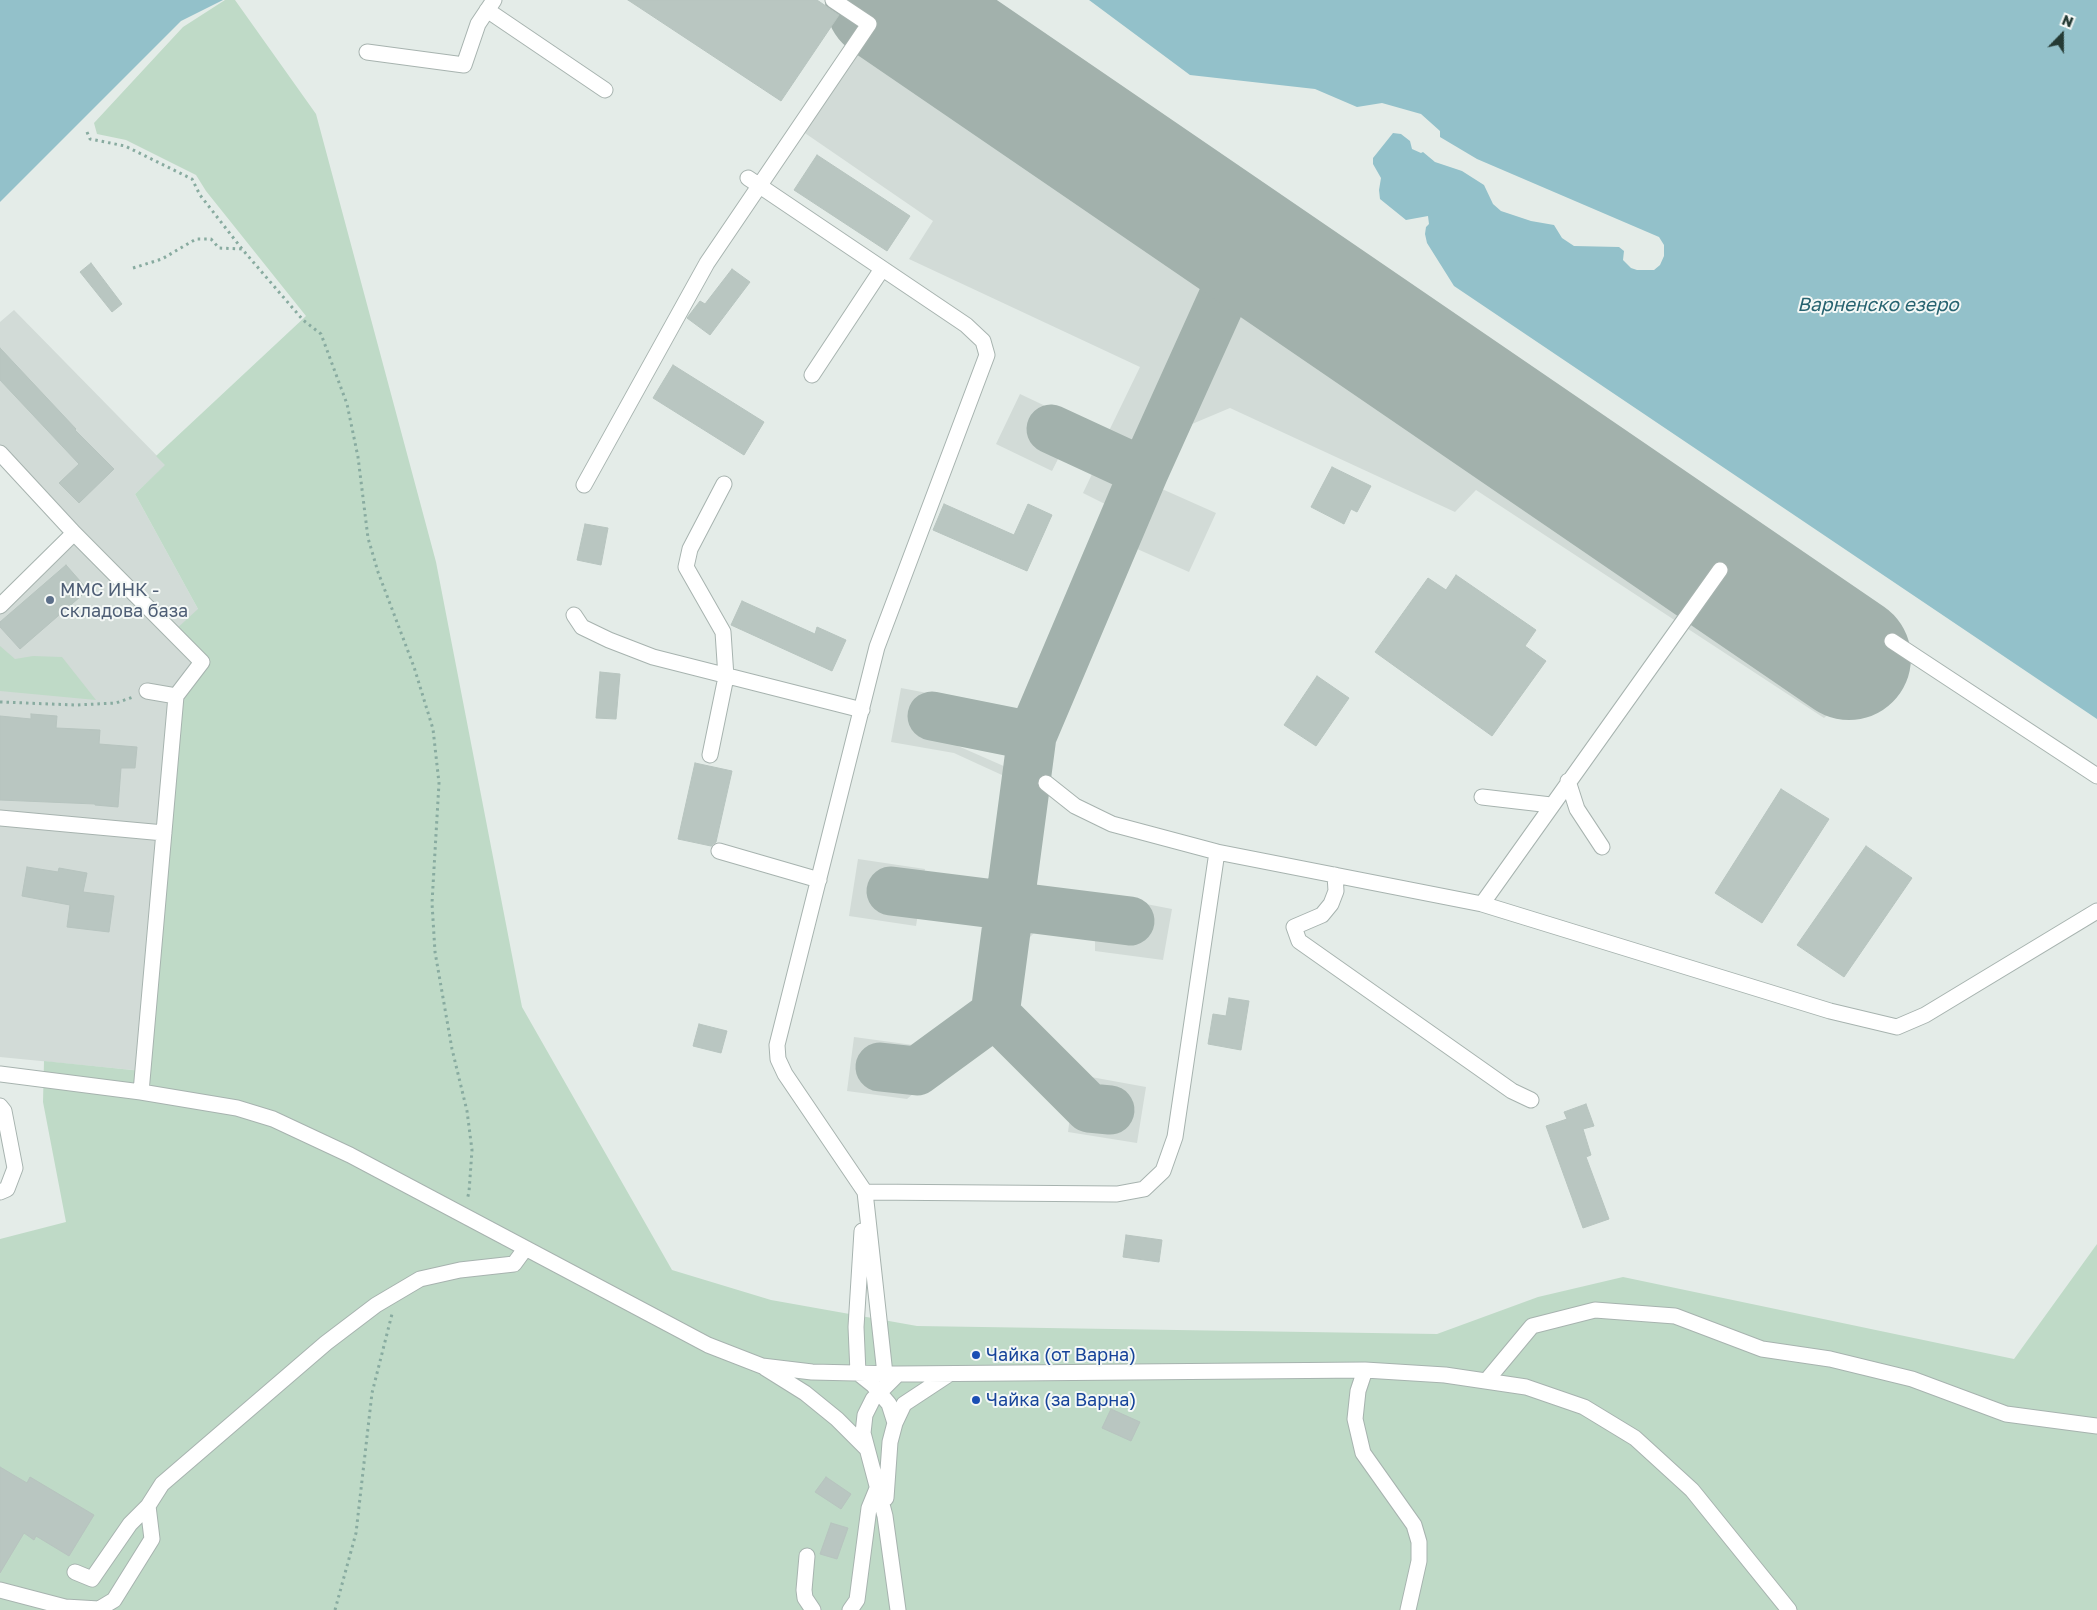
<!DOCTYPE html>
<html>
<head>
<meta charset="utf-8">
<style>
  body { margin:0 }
  #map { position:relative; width:2097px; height:1610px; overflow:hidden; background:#e4ece8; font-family:"Golos Text",sans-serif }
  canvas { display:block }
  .north { position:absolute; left:2037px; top:10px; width:50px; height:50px; -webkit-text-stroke:4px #f4f8f6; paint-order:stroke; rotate:22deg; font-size:14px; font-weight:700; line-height:20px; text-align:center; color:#253b35 }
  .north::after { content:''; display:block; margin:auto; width:18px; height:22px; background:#253b35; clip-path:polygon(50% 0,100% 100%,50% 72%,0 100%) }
</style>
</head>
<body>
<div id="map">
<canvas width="2097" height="1610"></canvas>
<div class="north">N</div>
</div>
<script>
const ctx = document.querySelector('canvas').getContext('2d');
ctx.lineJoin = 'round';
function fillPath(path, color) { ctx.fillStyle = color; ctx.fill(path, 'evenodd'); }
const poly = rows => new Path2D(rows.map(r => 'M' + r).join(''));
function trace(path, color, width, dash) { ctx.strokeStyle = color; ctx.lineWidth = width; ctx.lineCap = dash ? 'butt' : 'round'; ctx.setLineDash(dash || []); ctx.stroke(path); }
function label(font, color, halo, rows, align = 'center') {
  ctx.font = font + ' "Golos Text",sans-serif'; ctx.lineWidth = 4; ctx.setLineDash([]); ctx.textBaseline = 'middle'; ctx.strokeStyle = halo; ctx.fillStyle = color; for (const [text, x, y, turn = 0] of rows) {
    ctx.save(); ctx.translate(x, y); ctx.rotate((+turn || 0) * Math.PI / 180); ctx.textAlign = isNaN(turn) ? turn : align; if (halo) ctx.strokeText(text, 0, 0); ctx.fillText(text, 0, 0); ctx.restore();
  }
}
const built = poly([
  [833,0,944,0,1902,626,1878,670,1824,718,1476,490,1455,512,1230,408,1192,424,1162,489,1216,513,1189,572,1135,548,1052,735,1044,798,1029,877,1046,901,1095,906,1110,897,1172,909,1163,960,1095,951,1095,936,1037,930,1022,945,1014,1015,1069,1073,1146,1087,1137,1143,1068,1132,1070,1117,1007,1042,978,1038,907,1099,847,1091,854,1037,928,1047,978,1011,986,932,980,918,919,908,916,926,849,916,858,859,925,869,922,888,977,894,1001,872,1015,781,954,753,891,742,901,688,964,700,962,712,1005,720,1028,709,1115,509,1083,493,1093,472,1059,457,1052,471,996,444,1020,394,1107,435,1140,367,909,259,933,221,799,129,869,24],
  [957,737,1004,744,1016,759,1015,771,958,746],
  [14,310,166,465,135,494,198,609,202,662,143,1071,0,1057,0,606,74,533,0,453,0,322]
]);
const green = poly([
  [225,0,235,0,316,114,436,562,522,1007,672,1270,771,1300,917,1326,1437,1334,1538,1297,1623,1277,2014,1359,2097,1244,2097,1610,0,1610,0,1239,66,1222,43,1102,44,1061,142,1071,176,696,202,662,173,632,198,609,135,494,165,465,156,456,306,316,206,191,196,175,126,140,97,134,94,123,183,27],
  [0,646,15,659,33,656,62,657,96,700,0,691]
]);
const water = poly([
  [0,0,223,0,181,21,0,202],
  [1089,0,2097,0,2097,719,1454,286,1427,243,1425,234,1426,227,1429,224,1428,216,1406,220,1380,199,1379,190,1381,178,1373,164,1373,158,1393,133,1401,134,1410,141,1412,149,1421,153,1423,152,1435,162,1462,171,1484,185,1493,204,1501,211,1531,221,1554,225,1562,238,1574,246,1619,247,1624,251,1623,260,1631,268,1637,270,1654,270,1660,265,1664,256,1664,245,1659,237,1477,159,1440,137,1440,131,1421,114,1382,103,1357,107,1315,89,1190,75]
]);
const taxiway = poly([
  [1051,429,1144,472],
  [932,716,1032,736],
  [891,891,1130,921],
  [995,1014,1089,1108,1110,1110],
  [880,1067,917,1071,995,1014,1032,736,1144,472,1246,246]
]);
const runway = poly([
  [887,0,1849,658]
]);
const building = poly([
  [628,0,817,0,839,15,781,101,628,0],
  [817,155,910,216,887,251,794,190,817,155],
  [91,263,122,304,112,312,80,272,91,263],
  [732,269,750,282,710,335,687,318,700,301,705,304,732,269],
  [0,348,76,429,75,430,114,469,79,503,59,483,79,464,0,380,0,348],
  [673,365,764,422,744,455,653,398,673,365],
  [1332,467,1371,486,1357,512,1351,509,1344,524,1311,507,1332,467],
  [944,504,1014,535,1028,504,1052,515,1027,571,933,530,944,504],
  [585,524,608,528,601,565,577,560,585,524],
  [66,565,88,590,20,649,0,627,0,622,66,565],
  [1456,575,1536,630,1525,646,1546,661,1492,736,1375,652,1428,578,1446,590,1456,575],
  [742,601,815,634,817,627,846,640,832,671,731,625,742,601],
  [600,672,620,674,616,719,596,718,600,672],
  [1317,676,1349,698,1316,746,1284,725,1317,676],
  [31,714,57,716,56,728,100,730,99,744,137,747,135,768,121,768,118,807,95,805,95,804,0,800,0,716,31,719,31,714],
  [695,763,732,771,716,842,711,846,678,839,695,763],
  [1781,789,1829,819,1762,923,1715,893,1781,789],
  [1866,846,1912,878,1844,977,1797,945,1866,846],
  [27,867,58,872,59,868,87,873,83,892,114,896,109,932,67,927,70,905,22,896,27,867],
  [1229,998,1249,1001,1241,1050,1208,1044,1213,1014,1226,1016,1229,998],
  [699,1024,727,1031,721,1053,693,1046,699,1024],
  [1586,1104,1594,1126,1583,1129,1591,1155,1586,1157,1609,1219,1583,1228,1546,1126,1567,1119,1564,1112,1586,1104],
  [1126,1235,1162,1240,1159,1262,1123,1257,1126,1235],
  [1111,1409,1140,1422,1131,1441,1102,1428,1111,1409],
  [0,1467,27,1483,30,1477,94,1515,69,1556,36,1536,34,1540,24,1533,0,1573,0,1467],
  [826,1477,851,1494,841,1509,815,1492,826,1477],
  [831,1523,848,1528,837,1559,820,1554,831,1523]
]);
const path = poly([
  [87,132,90,139,125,146,192,179,200,195,242,249,303,320,321,334,347,404,358,457,368,538,378,572,414,667,433,729,439,783,432,903,435,952,452,1049,467,1111,472,1150,469,1192,467,1200],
  [133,268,162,259,196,239,211,239,219,248,242,249],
  [0,702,76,705,116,703,133,697],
  [335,1610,356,1533,372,1393,392,1314]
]);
const minor = poly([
  [487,10,605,90],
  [367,52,464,65,478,24,494,0],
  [748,178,966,325,983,341,987,355,877,647,777,1045,778,1059,785,1074,865,1192,885,1374],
  [812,375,882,269],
  [0,453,74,533,202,662,176,696,141,1092],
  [584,485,707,263,869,24,833,0],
  [0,606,74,533],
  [574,615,582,627,609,640,653,657,862,710],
  [1892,641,2097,776],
  [147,691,176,696],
  [710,755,726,677,723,632,686,567,690,549,724,484],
  [1568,781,1577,809,1602,847],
  [1046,783,1075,806,1112,824,1217,852],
  [1482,797,1551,805],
  [0,818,164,833],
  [719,851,819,880],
  [1335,875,1336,891,1331,904,1322,915,1294,927,1299,941,1512,1091,1531,1100],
  [1482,904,1830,1011,1897,1027,1925,1015,2097,911],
  [0,1074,141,1092,237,1108,273,1119,350,1155,708,1345,762,1366,812,1372,898,1374,1365,1370,1445,1375,1526,1387,1584,1407,1635,1438,1692,1490,1789,1610],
  [0,1106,4,1111,15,1168,7,1189,0,1192],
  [865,1192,1117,1194,1144,1189,1163,1171,1175,1137,1217,852,1482,904,1720,570],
  [862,1231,856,1327,858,1373,873,1385,889,1404,895,1423],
  [765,1368,805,1393,837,1419,866,1448],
  [1365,1370,1358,1391,1355,1419,1363,1453,1414,1525,1419,1542,1419,1561,1408,1610],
  [1487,1380,1532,1326,1595,1310,1675,1316,1762,1349,1830,1359,1912,1379,2006,1414,2097,1426],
  [886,1498,890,1442,895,1423,904,1404,948,1375],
  [807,1556,804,1590,805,1598,813,1610],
  [75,1572,92,1579,130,1524,148,1506],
  [0,1590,65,1607,99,1609,114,1600,152,1539,148,1506,162,1484,326,1343,376,1305,420,1279,460,1270,514,1264,525,1249],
  [850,1610,857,1600,869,1508,878,1486],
  [898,1610,885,1516,863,1433,865,1415,873,1399,898,1374]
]);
const markers = [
  [50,600,5,"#5c6f8a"],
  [976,1355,5,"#1a4fb4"],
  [976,1400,5,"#1a4fb4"]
];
const serviceNames = [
  ["ММС ИНК -",60,590],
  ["складова база",60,611]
];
const transitNames = [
  ["Чайка (от Варна)",986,1355],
  ["Чайка (за Варна)",986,1400]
];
const waterNames = [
  ["Варненско езеро",1878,305]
];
fillPath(built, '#d2dbd7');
fillPath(green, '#bfdac7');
fillPath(water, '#93c1ca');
trace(taxiway, '#a2b1ac', 49);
trace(runway, '#a2b1ac', 124);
fillPath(building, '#b9c6c1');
trace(building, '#b7c4bf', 1);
trace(minor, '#a7b3af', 17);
trace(path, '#88aba0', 3, [2.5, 4]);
trace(minor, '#fff', 15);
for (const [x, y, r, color] of markers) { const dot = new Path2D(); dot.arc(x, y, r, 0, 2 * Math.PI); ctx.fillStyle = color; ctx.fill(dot); trace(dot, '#f4f8f6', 2); }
label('18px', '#4e5e75', '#f4f8f6', serviceNames, 'left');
label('18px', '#164399', '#f4f8f6', transitNames, 'left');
label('italic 19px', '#276370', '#f4f8f6', waterNames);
</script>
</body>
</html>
